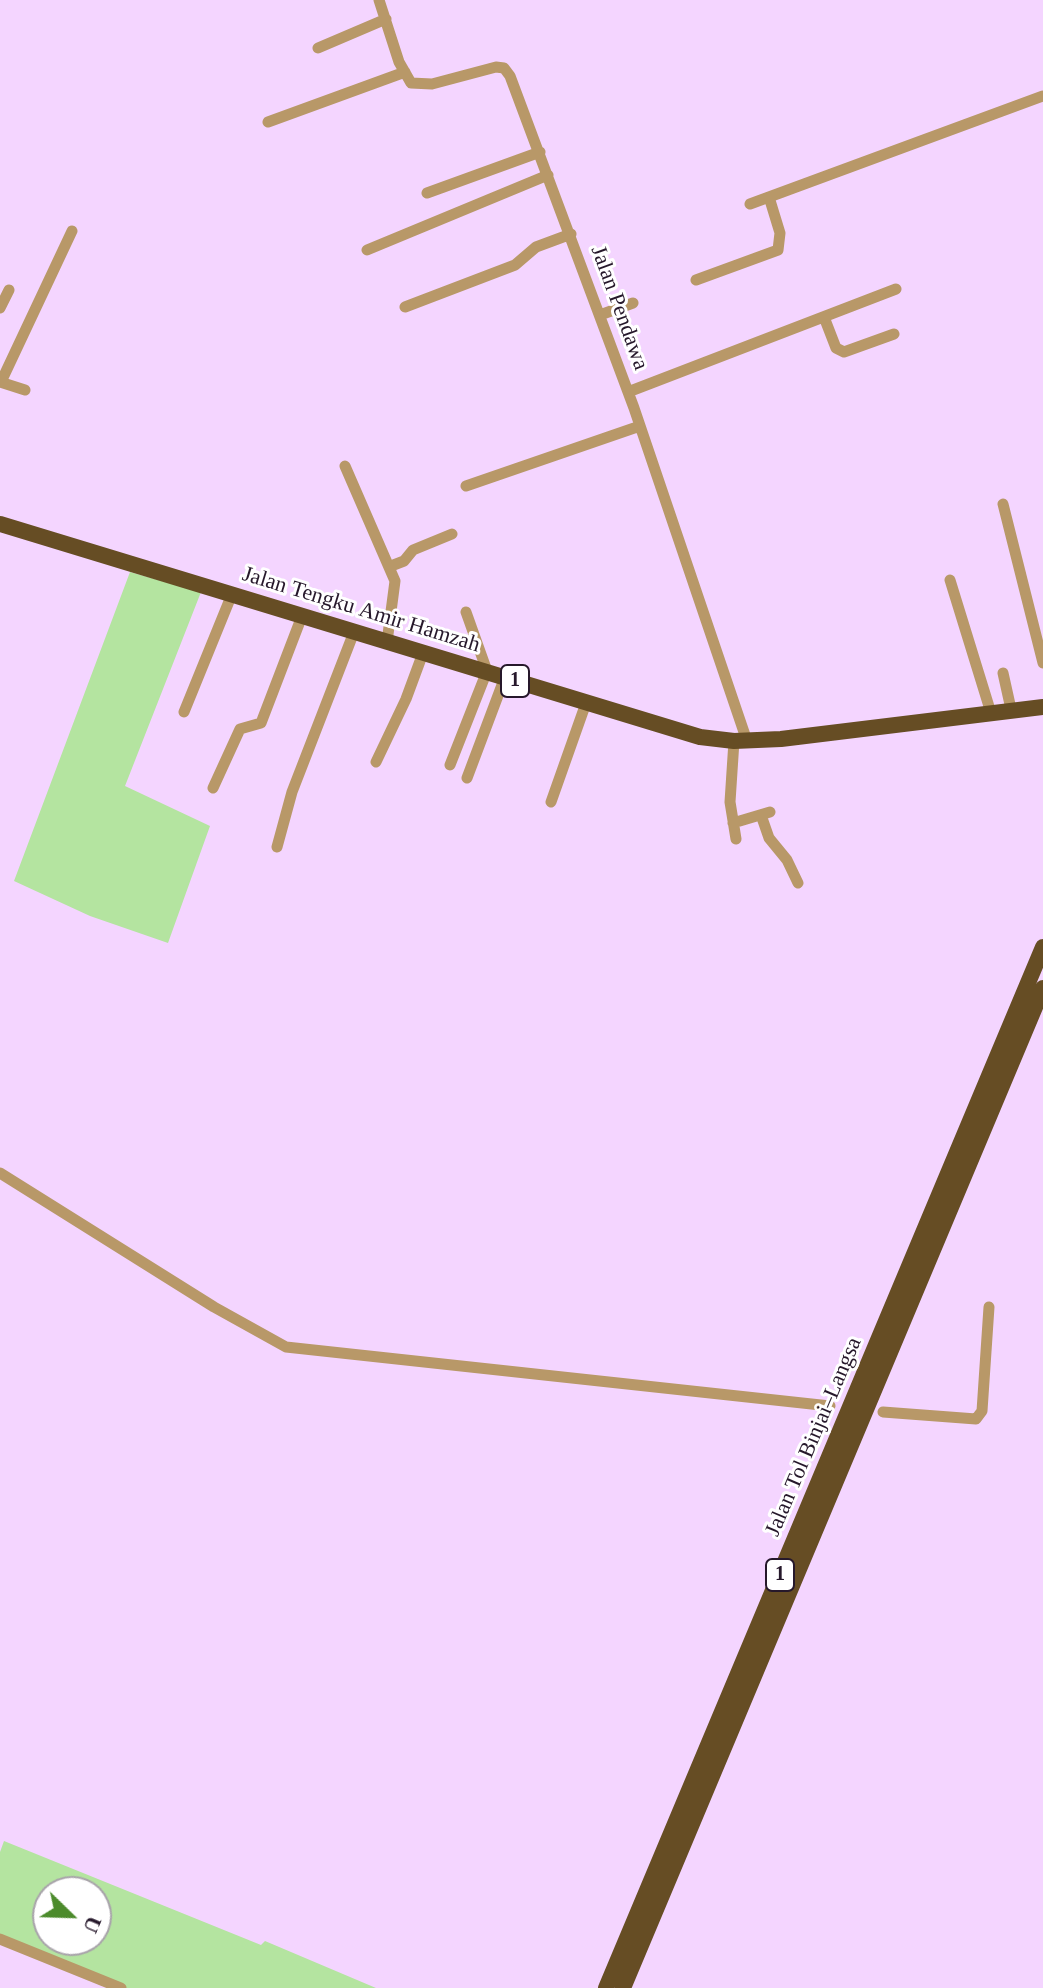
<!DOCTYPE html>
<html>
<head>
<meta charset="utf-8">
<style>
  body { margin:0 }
  #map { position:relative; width:1043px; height:1988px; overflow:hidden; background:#f4d5ff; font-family:Georgia,serif }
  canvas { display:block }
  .north { position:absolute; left:32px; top:1876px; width:80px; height:80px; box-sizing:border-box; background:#fff; border:2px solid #a8a3aa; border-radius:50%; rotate:113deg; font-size:22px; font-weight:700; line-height:32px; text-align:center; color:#26182b }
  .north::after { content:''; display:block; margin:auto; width:28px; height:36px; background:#4c8b2c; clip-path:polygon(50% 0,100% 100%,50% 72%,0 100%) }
</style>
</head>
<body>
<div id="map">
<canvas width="1043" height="1988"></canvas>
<div class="north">U</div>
</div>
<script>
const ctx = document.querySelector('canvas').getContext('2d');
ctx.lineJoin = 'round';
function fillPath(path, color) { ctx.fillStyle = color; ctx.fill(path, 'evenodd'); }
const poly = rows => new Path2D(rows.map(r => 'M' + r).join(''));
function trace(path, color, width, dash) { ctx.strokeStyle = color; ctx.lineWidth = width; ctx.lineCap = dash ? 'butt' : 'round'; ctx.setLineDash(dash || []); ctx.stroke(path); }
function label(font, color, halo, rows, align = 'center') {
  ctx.font = font + ' Georgia,serif'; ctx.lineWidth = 6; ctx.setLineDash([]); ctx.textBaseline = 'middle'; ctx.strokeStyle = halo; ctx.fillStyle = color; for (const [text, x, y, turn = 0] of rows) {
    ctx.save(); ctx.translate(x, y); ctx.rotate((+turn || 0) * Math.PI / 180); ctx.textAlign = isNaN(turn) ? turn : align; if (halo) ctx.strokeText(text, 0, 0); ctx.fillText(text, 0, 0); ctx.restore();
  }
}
const green = poly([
  [130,572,201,592,125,786,210,826,168,943,90,916,14,881],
  [4,1841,261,1945,265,1941,376,1988,119,1988,0,1940,0,1852],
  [48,1892,96,1892,96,1940,48,1940]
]);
const minor = poly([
  [379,0,399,62,411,83,432,84,496,67,504,68,510,76,634,408,747,741],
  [318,48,386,19],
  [268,122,405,72],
  [427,193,540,152],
  [750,204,1043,96],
  [367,250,548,175],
  [696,280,778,250,780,233,769,197],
  [405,307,515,265,536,247,571,234],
  [0,308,9,290],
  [600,315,633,303],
  [824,317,836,348,844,352,894,334],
  [0,382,25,390],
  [1,382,72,231],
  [628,392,896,289],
  [345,466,395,581,387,642],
  [466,486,640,426],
  [1003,504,1043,663],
  [391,566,404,561,413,550,452,534],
  [950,580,991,713],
  [1003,673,1011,709],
  [184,712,232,594],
  [734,741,730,802,736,839],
  [376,762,406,699,423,653],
  [450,765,487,671,466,612],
  [467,778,505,677],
  [213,788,240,729,261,723,302,616],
  [551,802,586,703],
  [761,815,769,838,787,860,798,883],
  [733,823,770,812],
  [277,847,292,792,354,632],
  [0,1173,214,1307,286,1347,830,1406],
  [883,1412,976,1419,982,1411,989,1307],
  [0,1939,121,1988]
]);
const highway = poly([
  [0,524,700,737,734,741,781,739,1043,707],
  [606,1988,1043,947],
  [623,1988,1043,988]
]);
const shields = [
  [515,681,28],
  [780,1575,28]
];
const shieldNames = [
  ["1",515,681],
  ["1",780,1575]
];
const streetNames = [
  ["Jalan Pendawa",619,308,70],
  ["Jalan Tengku Amir Hamzah",361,610,17],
  ["Jalan Tol Binjai–Langsa",814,1437,-67]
];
fillPath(green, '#b4e4a0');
trace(minor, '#b89868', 11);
trace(highway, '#664d24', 16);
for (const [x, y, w] of shields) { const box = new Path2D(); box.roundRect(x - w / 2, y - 16, w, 32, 6); ctx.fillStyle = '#fff'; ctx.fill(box); trace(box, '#26182b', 2); }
label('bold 20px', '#26182b', null, shieldNames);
label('22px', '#26182b', '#fff', streetNames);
</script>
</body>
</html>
